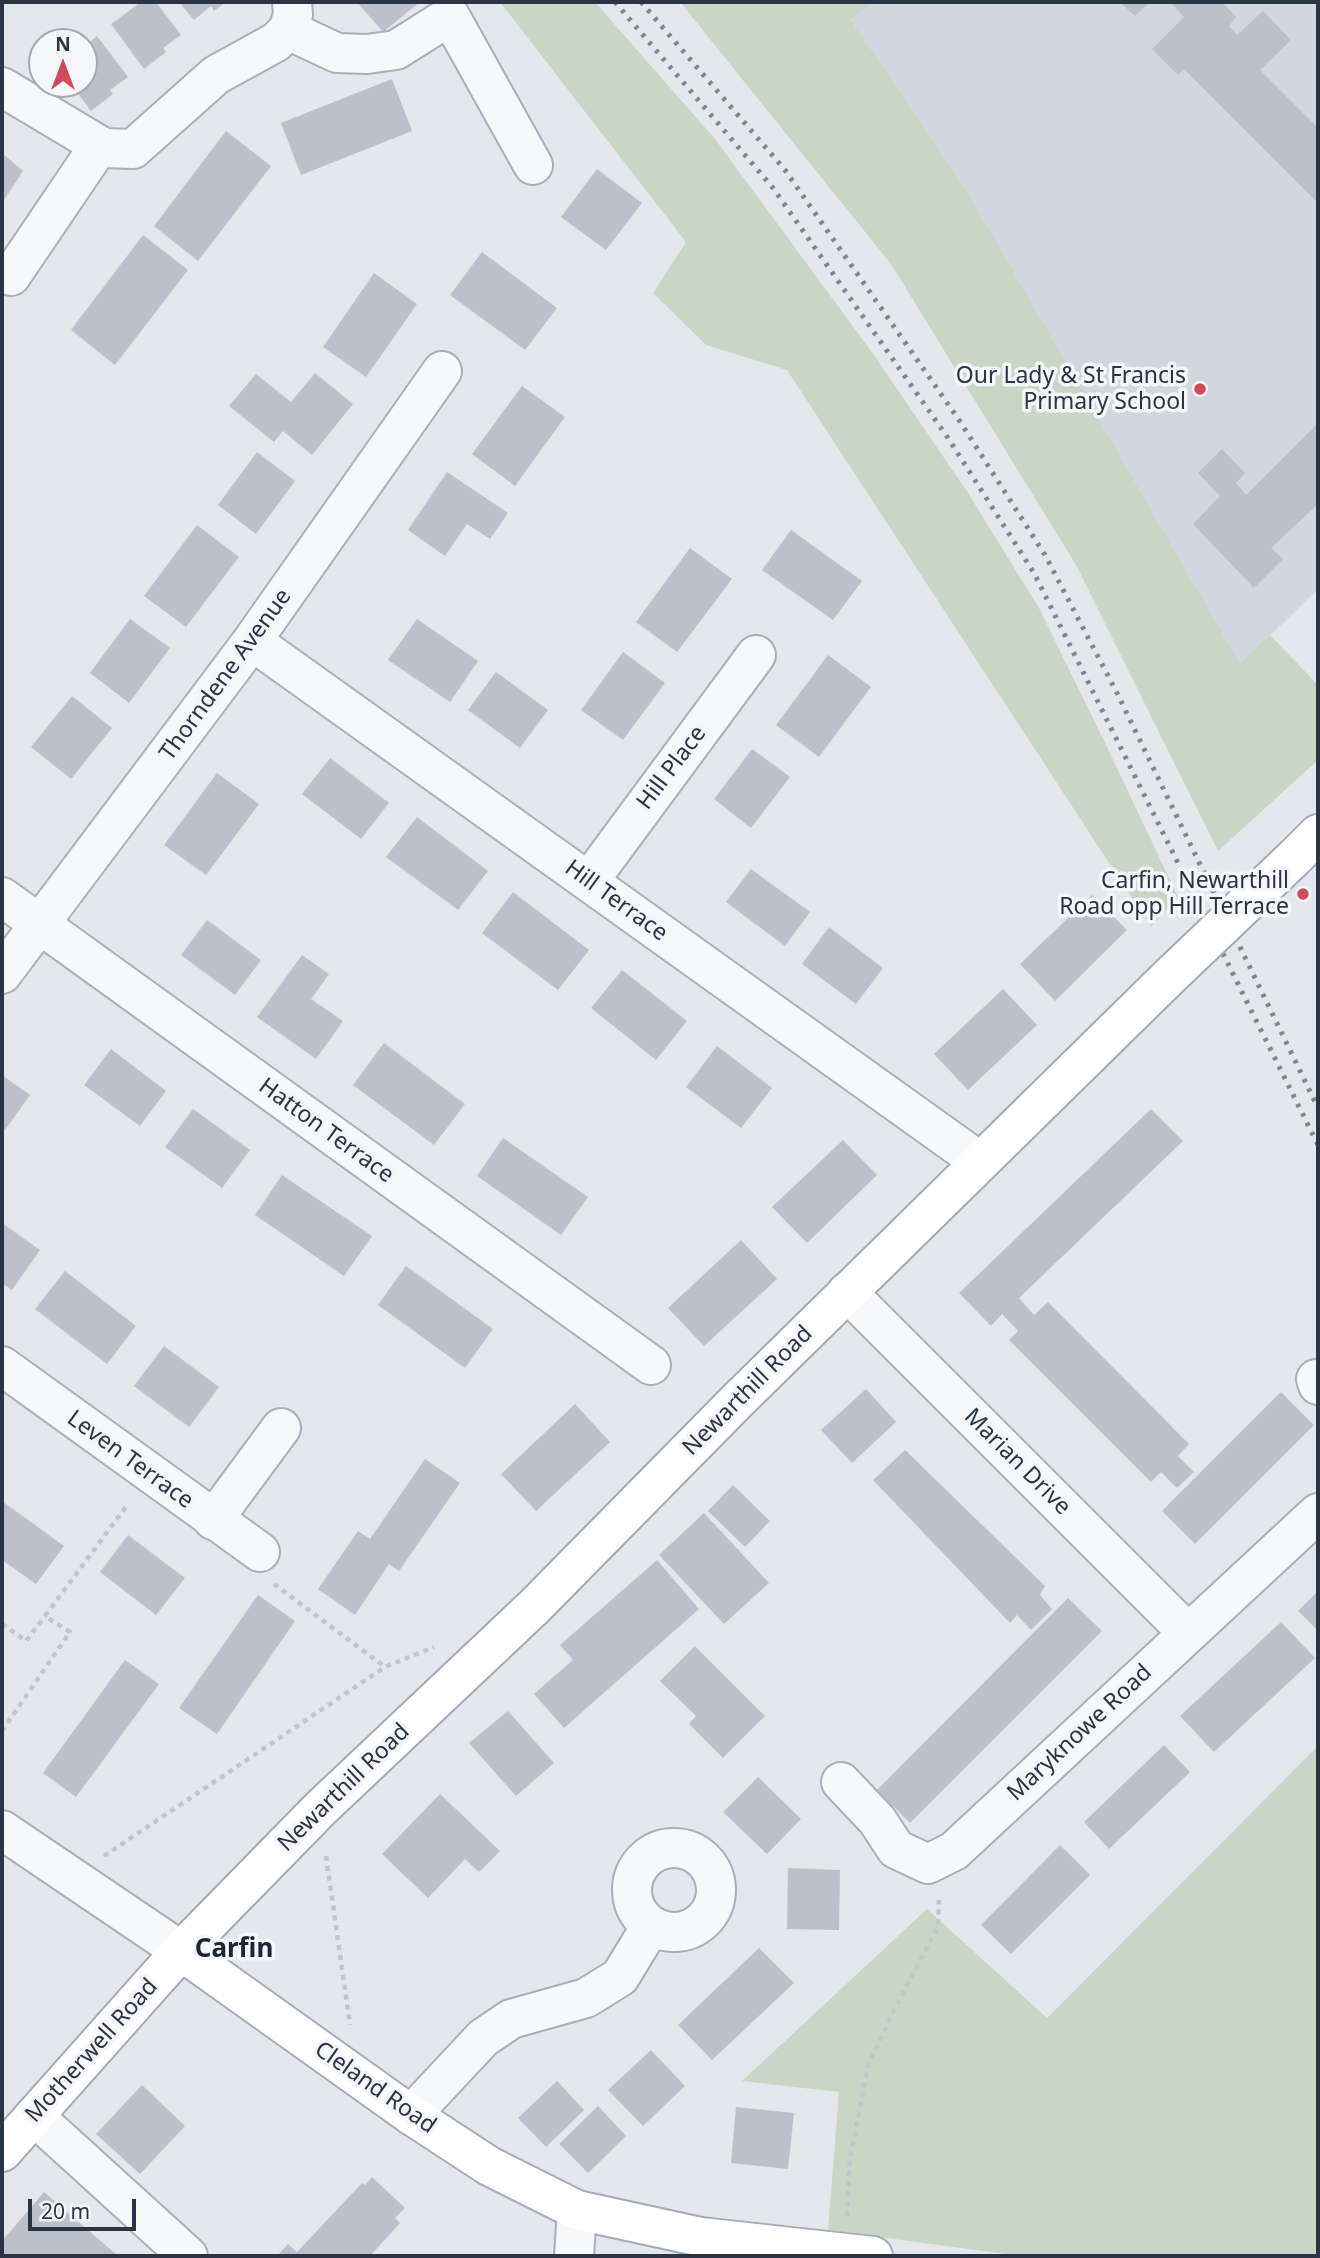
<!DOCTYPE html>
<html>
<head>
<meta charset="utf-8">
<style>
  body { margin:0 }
  #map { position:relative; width:1320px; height:2258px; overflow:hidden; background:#e4e7ec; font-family:"Noto Sans",sans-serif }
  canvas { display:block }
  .frame { position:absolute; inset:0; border:4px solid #2b3445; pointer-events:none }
  .north { position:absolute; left:28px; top:28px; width:70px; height:70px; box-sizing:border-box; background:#f4f6f9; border:2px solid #a4a8b1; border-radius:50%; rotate:0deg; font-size:19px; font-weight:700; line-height:28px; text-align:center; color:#2b3445 }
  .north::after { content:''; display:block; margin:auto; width:24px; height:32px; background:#d1495b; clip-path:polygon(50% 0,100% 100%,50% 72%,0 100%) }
  .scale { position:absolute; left:28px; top:2199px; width:108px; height:32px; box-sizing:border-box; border:4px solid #2b3445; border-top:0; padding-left:9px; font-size:21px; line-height:24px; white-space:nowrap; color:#2b3445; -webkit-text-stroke:5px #f4f6f9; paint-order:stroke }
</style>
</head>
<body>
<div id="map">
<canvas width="1320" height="2258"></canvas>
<div class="frame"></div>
<div class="north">N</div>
<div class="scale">20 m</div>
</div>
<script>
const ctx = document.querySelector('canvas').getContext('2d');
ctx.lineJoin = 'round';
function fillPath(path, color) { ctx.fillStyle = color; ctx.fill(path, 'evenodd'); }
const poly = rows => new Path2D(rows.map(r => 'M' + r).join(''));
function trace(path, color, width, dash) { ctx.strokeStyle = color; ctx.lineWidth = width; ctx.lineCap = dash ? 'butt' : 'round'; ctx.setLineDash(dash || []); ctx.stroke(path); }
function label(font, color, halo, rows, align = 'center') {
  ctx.font = font + ' "Noto Sans",sans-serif'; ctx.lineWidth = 7; ctx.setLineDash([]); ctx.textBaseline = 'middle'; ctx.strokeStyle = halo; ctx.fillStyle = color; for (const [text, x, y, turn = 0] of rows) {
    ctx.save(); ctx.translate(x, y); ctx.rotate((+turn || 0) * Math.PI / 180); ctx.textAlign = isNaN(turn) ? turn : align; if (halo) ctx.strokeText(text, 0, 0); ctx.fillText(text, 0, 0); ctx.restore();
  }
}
const built = poly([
  [872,2,1318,2,1318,589,1240,665,966,189,851,20]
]);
const green = poly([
  [500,2,595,2,715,139,874,355,968,493,1039,608,1106,745,1178,897,1151,927,787,370,706,345,653,293,686,242],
  [680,2,872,2,851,20,966,189,1240,664,1270,635,1318,685,1318,760,1218,851,1076,565,891,264],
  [1318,1746,1318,2256,1020,2256,828,2230,839,2092,742,2081,927,1909,1047,2018]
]);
const building = poly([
  [141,2,156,2,181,35,163,48,166,52,144,69,111,24],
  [179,2,226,2,214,11,211,6,194,20],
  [357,2,420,2,383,32],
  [1120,2,1150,2,1135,16],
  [1170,2,1197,4,1222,2,1236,17,1229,26,1237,35,1263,11,1291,40,1260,70,1318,128,1318,203,1184,69,1178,75,1152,49,1184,17],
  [97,36,128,77,110,90,113,94,91,111,71,84,84,84,84,47],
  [392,79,412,131,301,175,281,123],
  [226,131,271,166,198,261,154,226],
  [2,153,23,171,2,203],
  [597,169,642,203,606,250,561,217],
  [143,235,188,270,115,365,71,330],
  [482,252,557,308,525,350,450,295],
  [374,273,417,304,366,377,323,347],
  [315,373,353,404,312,455,283,431,274,442,229,406,256,374,291,402],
  [522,386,565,417,515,486,472,454],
  [1318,423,1318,504,1271,548,1283,559,1254,588,1193,524,1220,496,1198,473,1222,449,1245,473,1236,483,1246,495],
  [257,452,295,481,256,534,218,505],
  [447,472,508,513,490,539,467,524,445,556,408,530],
  [197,525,239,557,186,627,144,596],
  [791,530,862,581,833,620,762,570],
  [690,548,732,579,677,652,636,622],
  [130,619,170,648,129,703,90,673],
  [417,619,478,661,450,702,388,660],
  [623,652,665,683,623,740,581,710],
  [828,655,871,687,819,757,776,725],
  [496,672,548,710,520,748,468,710],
  [72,696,112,728,71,779,31,747],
  [752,749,790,777,751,828,714,799],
  [330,758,389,803,361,839,302,794],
  [217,773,259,804,206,875,164,845],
  [417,817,488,871,458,910,386,857],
  [751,869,810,912,785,946,726,902],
  [513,892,589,950,558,990,482,933],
  [1092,895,1127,930,1055,1001,1020,964],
  [207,920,261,960,235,995,181,955],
  [829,927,883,968,856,1004,802,964],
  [302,955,329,974,311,999,343,1021,316,1059,257,1017],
  [622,970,687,1021,656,1060,591,1008],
  [1003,989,1037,1025,968,1090,934,1054],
  [384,1043,465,1104,434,1145,353,1085],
  [717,1046,772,1088,741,1128,686,1087],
  [111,1049,166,1091,140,1126,84,1085],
  [2,1075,30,1095,2,1134],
  [193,1109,250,1150,222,1188,165,1147],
  [1151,1109,1183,1141,1019,1298,1034,1315,1048,1302,1189,1444,1178,1456,1194,1472,1177,1488,1161,1472,1151,1482,1009,1340,1018,1331,1002,1314,991,1326,959,1293],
  [503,1138,588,1197,561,1235,477,1176],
  [843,1140,877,1175,807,1243,772,1207],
  [282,1175,372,1236,344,1276,255,1215],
  [2,1223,40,1250,12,1290,2,1283],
  [741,1240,777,1279,704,1346,668,1308],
  [406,1266,493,1329,465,1368,378,1305],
  [65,1271,136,1326,107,1364,35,1309],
  [164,1346,219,1387,189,1427,134,1386],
  [866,1389,896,1422,852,1463,821,1430],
  [1281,1392,1314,1425,1195,1544,1162,1511],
  [575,1404,610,1442,536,1511,501,1474],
  [905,1450,1045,1586,1040,1595,1052,1609,1031,1630,1017,1615,1010,1623,873,1480],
  [425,1459,460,1483,399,1571,389,1564,355,1615,318,1589,358,1531,370,1539],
  [733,1485,770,1521,745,1547,708,1511],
  [2,1501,64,1546,36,1584,2,1560],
  [704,1513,769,1583,724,1624,659,1555],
  [128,1535,185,1578,156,1615,100,1572],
  [657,1560,699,1609,564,1728,534,1694,573,1660,560,1645],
  [1318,1591,1318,1631,1298,1611],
  [258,1595,295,1621,217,1734,179,1708],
  [1068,1598,1102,1631,910,1823,877,1790],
  [1281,1622,1315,1658,1214,1752,1180,1716],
  [695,1646,765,1716,723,1758,689,1724,696,1716,660,1681],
  [125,1660,159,1684,76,1797,43,1773],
  [508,1711,554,1763,516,1796,469,1743],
  [1164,1745,1190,1772,1109,1849,1084,1822],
  [758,1777,801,1819,767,1854,723,1812],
  [440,1794,500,1851,479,1872,465,1859,428,1898,382,1854],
  [1060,1845,1090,1875,1011,1954,981,1925],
  [788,1868,840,1870,839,1930,787,1929],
  [759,1948,794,1983,712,2060,678,2025],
  [651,2050,685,2086,643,2126,608,2090],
  [557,2081,584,2110,546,2147,518,2118],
  [142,2085,185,2126,140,2174,96,2134],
  [598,2106,626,2136,588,2173,559,2144],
  [736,2107,794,2113,788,2169,731,2163],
  [372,2177,405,2208,395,2218,400,2223,370,2256,277,2256,288,2244,297,2252,362,2183,365,2185],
  [44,2192,118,2256,2,2256,2,2241]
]);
const path = poly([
  [274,1584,385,1667,434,1647],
  [2,1624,26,1641,45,1616],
  [2,1731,70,1632,45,1616,128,1504],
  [104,1856,385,1667],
  [326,1856,350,2025],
  [847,2216,850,2159,868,2066,896,2006,938,1927,939,1900]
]);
const minor = poly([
  [288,30,337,53,367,54,396,50,450,16,533,165],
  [2,87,104,148,133,149,216,75,276,42,288,30,293,15,292,2],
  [11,276,99,146],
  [252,641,979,1161],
  [589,881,756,655],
  [2,897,651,1365],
  [2,974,252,641,442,371],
  [847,1292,1187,1632],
  [2,1366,260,1552],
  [1316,1379,1318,1385],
  [213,1520,281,1428],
  [841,1782,877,1820,896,1849,928,1864,954,1851,1318,1513],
  [2,1830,181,1951],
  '632 1890a42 42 0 1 1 84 0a42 42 0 1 1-84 0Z',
  [411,2115,483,2038,511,2019,586,1998,620,1977,651,1926],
  [34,2116,188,2256],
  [574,2256,577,2210]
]);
const major = poly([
  [1295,857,1318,834],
  [181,1951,411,2115,489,2166,577,2210,701,2237,873,2256],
  [2,2152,181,1951,320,1809,535,1606,737,1401,1170,976]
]);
const rail = poly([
  [615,2,773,188,948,438,1034,573,1318,1145],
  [641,2,785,170,959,420,1045,555,1117,693,1318,1108]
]);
const majorBridge = poly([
  [1170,976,1295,857]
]);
const markers = [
  [1200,389,7,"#d1495b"],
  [1303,894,7,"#d1495b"]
];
const poiNames = [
  ["Our Lady & St Francis",1186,376],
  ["Primary School",1186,402],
  ["Carfin, Newarthill",1289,881],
  ["Road opp Hill Terrace",1289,907]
];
const streetNames = [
  ["Thorndene Avenue",226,675,-54],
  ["Hill Place",672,768,-53],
  ["Hill Terrace",616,901,36],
  ["Hatton Terrace",326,1131,36],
  ["Newarthill Road",748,1391,-45],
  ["Leven Terrace",130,1460,36],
  ["Marian Drive",1017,1462,45],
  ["Maryknowe Road",1080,1733,-43],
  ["Newarthill Road",344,1788,-44],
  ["Motherwell Road",92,2051,-48],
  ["Cleland Road",375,2088,35]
];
const quarterNames = [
  ["Carfin",234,1950]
];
fillPath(built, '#d2d6de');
fillPath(green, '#c9d6c5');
fillPath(building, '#bbc0ca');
trace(minor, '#a9aeb7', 42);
trace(major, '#a3abb8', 42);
trace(path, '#c2c5cb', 4.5, [5, 5]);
trace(minor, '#f7f8fa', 38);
trace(major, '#fff', 38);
trace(rail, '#7d8696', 5, [3.5, 7]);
trace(majorBridge, '#a3abb8', 42, []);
trace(majorBridge, '#fff', 38);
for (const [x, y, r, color] of markers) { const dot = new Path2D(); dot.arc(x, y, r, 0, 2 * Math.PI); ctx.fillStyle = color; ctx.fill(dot); trace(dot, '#f4f6f9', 2.5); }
label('23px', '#2b3445', '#f4f6f9', poiNames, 'right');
label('23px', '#2b3445', '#f4f6f9', streetNames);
label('bold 26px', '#1d2536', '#f4f6f9', quarterNames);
</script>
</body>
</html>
